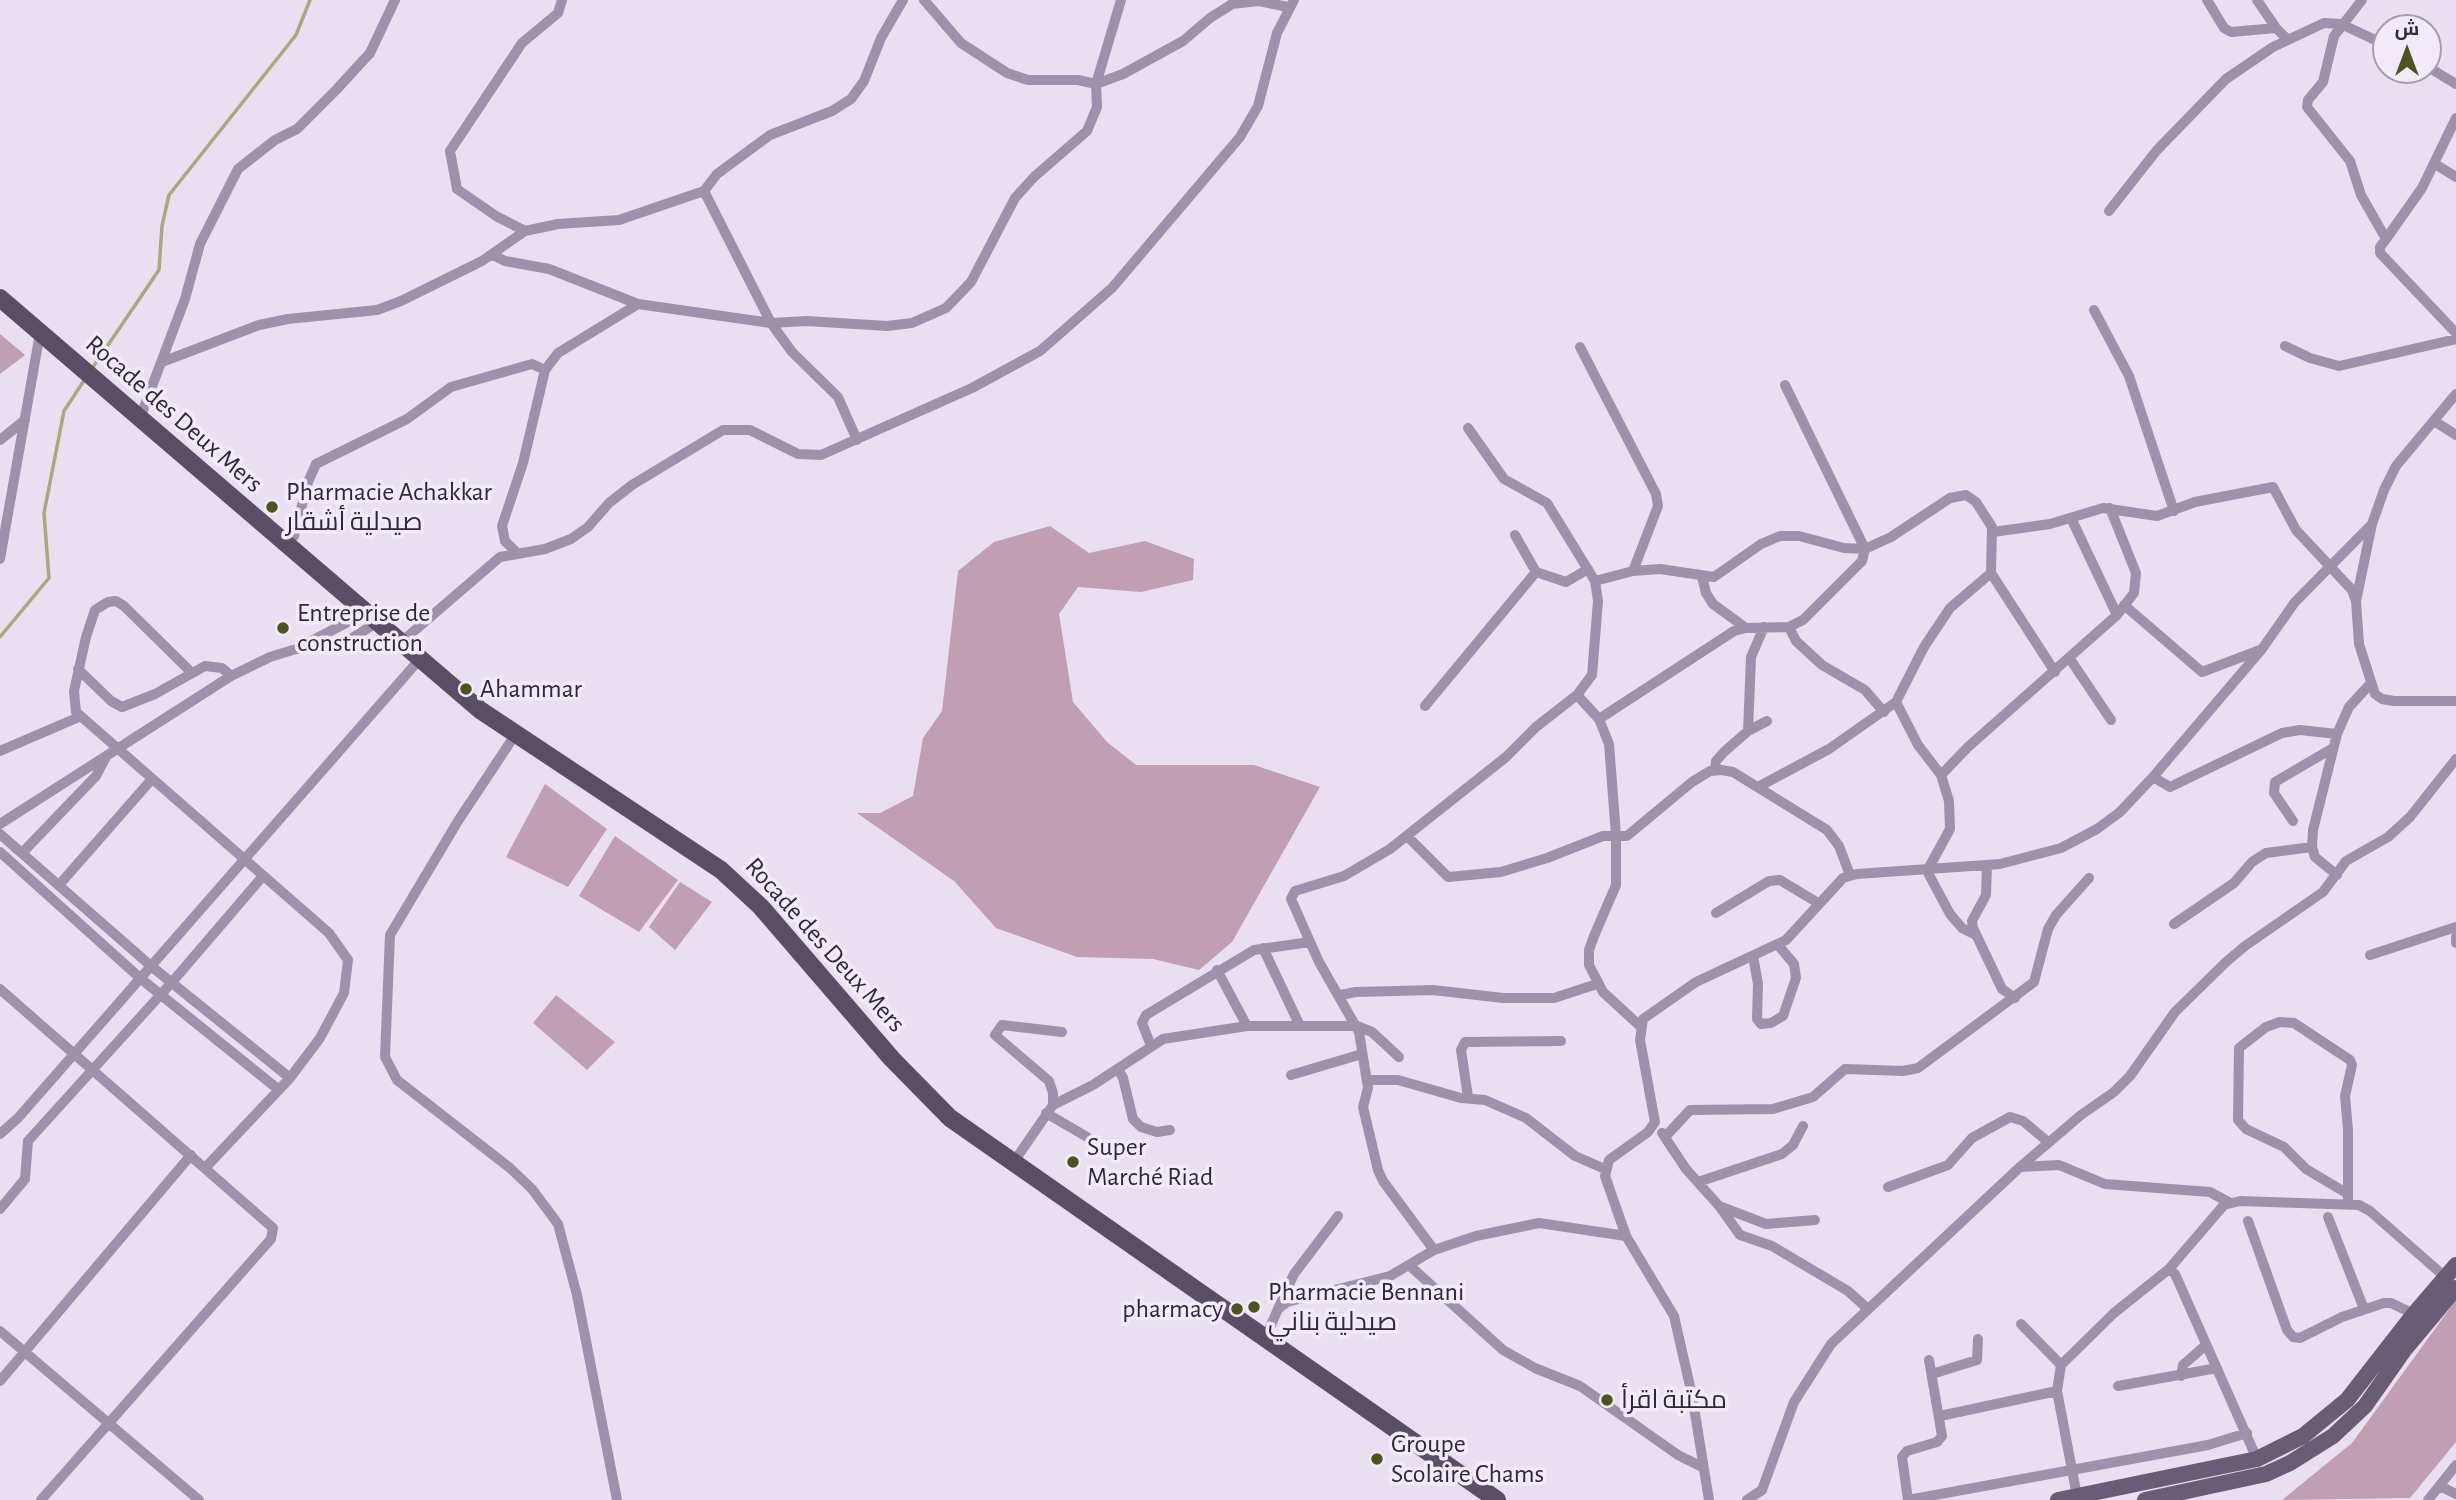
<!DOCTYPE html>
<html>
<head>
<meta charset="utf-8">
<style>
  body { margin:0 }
  #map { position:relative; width:2456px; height:1500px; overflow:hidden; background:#eadef1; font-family:"Alegreya Sans",Cairo,sans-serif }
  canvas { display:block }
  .north { position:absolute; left:2372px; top:14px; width:70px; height:70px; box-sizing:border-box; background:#f3eaf8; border:2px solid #a59daa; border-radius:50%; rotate:0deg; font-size:19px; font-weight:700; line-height:28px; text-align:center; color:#2f2936 }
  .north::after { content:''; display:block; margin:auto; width:24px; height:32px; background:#4c5422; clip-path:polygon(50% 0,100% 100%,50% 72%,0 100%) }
</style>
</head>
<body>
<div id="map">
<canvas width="2456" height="1500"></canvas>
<div class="north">ش</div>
</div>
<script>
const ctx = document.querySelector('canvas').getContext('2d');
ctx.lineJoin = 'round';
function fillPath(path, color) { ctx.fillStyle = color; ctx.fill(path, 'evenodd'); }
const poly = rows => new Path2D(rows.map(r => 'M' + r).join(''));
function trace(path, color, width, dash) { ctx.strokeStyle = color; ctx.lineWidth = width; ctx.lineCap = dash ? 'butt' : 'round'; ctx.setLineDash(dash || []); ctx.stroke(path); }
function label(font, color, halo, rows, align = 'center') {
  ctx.font = font + ' "Alegreya Sans",Cairo,sans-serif'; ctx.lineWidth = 7; ctx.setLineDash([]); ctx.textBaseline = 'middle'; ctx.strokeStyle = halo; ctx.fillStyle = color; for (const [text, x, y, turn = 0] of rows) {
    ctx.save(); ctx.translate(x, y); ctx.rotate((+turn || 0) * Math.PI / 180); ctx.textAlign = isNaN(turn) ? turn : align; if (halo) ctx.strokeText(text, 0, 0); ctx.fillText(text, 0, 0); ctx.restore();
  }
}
const green = poly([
  [0,334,25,355,0,374],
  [1050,526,1089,553,1145,541,1194,559,1193,580,1141,592,1078,587,1059,614,1073,702,1107,742,1136,765,1254,765,1320,787,1232,942,1199,970,1153,959,1077,957,996,928,954,881,857,813,880,813,913,796,923,738,942,711,958,571,994,542],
  [545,784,607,829,568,887,506,857],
  [615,836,678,880,639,932,579,896],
  [680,882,712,902,675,950,649,927],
  [556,995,615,1042,587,1070,533,1023],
  [2456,1300,2456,1442,2410,1498,2282,1500,2352,1443]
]);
const stream = poly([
  [91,370,159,270,162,226,169,195,296,35,310,0],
  [0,637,49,578,44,513,64,411,85,379]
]);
const minor = poly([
  [924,0,961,43,1007,73,1028,80,1078,80,1096,84,1121,0],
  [2207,0,2224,28,2231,32,2276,28,2288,40],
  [2257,0,2276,28],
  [2362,0,2334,36,2323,82,2308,100,2307,107,2350,161,2361,195,2386,239,2380,247,2380,253,2456,333],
  [2428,67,2456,84],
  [2435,164,2456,177],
  [2109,211,2157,150,2226,79,2273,47,2324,23,2341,24,2386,45],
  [525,231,496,216,457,189,450,151,522,43,558,13,562,0],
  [2386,239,2422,188,2456,118],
  [493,255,505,261,549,269,638,304,771,323,807,321,887,326,912,323,946,308,971,282,1015,198,1034,177,1087,131,1097,107,1096,84,1123,74,1183,41,1210,18,1232,4,1259,1,1288,7],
  [2094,310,2129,376,2174,511],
  [2285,346,2310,358,2339,366,2456,339],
  [1580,347,1656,494,1658,506,1633,571],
  [162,362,259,325,288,319,377,310,401,301,482,261,525,231,558,224,619,220,704,191],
  [140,418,185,299,200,244,238,169,275,140,297,129,336,90,370,53,395,0],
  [2434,421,2456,435],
  [0,440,25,420],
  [857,440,838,397,792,352,771,323,704,191,717,174,770,135,832,111,851,99,864,81,881,38,903,0],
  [2071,518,2117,615],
  [1993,532,2050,524,2103,508,2157,516,2195,502,2273,487,2296,530,2352,590,2356,601,2359,644,2375,694,2382,699,2394,701,2456,701],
  [1515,535,1536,572,1566,582,1588,569],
  [285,545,294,536,308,482,316,464,407,419,451,387,532,364,545,370],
  [516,552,505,541,502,526,523,463,545,370,558,353,638,304],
  [0,559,40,333],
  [1702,577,1706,593,1713,604,1746,628],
  [1595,581,1633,571,1660,569,1714,577,1761,544,1780,536,1799,536,1844,548,1865,549,1891,537,1950,498,1966,495,1976,502,1992,527,1991,573,2055,672],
  [2356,601,2372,524,2384,490,2396,466,2456,394],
  [2124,605,2202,672,2260,650],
  [1789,627,1796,641,1822,665,1865,690,1884,712],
  [399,644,500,557,545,549,571,539,588,527,609,503,632,485,723,430,750,430,798,454,821,455,972,388,1040,351,1112,288,1240,137,1258,106,1277,33,1294,0],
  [299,649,326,646,349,640,376,623],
  [2070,659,2111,720],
  [78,669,111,701,122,707,155,694,205,666,222,668,231,676],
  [191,672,124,606,116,601,108,602,95,610,86,637,74,691,76,712,329,933,348,960,344,993,320,1038,290,1078,206,1167],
  [1577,695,1599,719,1609,744,1616,835,1616,885,1594,936,1589,950,1589,965,1603,992,1640,1026],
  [1896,702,1918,745,1941,775,1949,801,1950,829,1927,871,1950,914,1962,928,1976,935],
  [1425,706,1536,572],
  [1599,719,1734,631,1746,628,1789,627,1803,620,1862,561,1865,549,1785,385],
  [1748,731,1751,657,1764,627],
  [515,735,458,821,390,935,385,1057,397,1080,510,1168,532,1189,558,1224,577,1295,617,1500],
  [0,751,79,717],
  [1715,770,1716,761,1724,752,1748,731,1767,721],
  [1941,775,1968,747,2117,615,2134,593,2136,573,2110,508],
  [2153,777,2170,787,2282,733,2300,730,2337,734],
  [1758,787,1829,749,1896,702,1924,647,1950,608,1991,573],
  [2293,821,2274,793,2275,782,2333,748],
  [0,824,231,676,270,657,296,649,365,613],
  [0,834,151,966,290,1078],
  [1407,836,1448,877,1501,872,1547,858,1603,836,1627,836,1692,782,1710,771,1721,770,1733,772,1827,830,1839,846,1850,875],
  [0,852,140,978,279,1090],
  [22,853,96,776,106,757],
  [1987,866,1986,895,1972,921,1973,928,2002,989,2015,998],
  [2337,875,2315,857,2312,847,2313,830,2337,734,2349,707,2371,683],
  [59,885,152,779],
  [1716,913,1769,881,1780,880,1818,903],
  [2174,924,2234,883,2252,862,2266,853,2312,847],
  [2456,937,2456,943],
  [1263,948,1300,1026],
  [2370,955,2456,927],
  [1753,956,1758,984,1757,1019,1761,1024,1771,1023,1783,1016,1796,978,1794,964,1778,945],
  [1217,970,1247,1026],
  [0,989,273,1228,271,1239,41,1500],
  [1340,995,1356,992,1433,990,1503,998,1554,998,1597,984],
  [1151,1046,1142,1023,1146,1015,1254,950,1310,942],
  [1118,1069,1123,1078,1133,1119,1141,1127,1157,1132,1170,1130],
  [1291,1075,1362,1054],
  [1367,1080,1398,1080,1461,1098,1485,1100,1526,1118,1575,1156,1605,1169],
  [1468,1097,1461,1050,1465,1042,1561,1041],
  [1053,1105,1053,1093,1049,1081,995,1035,1002,1025,1062,1032],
  [1046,1113,1087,1137],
  [1662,1133,1686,1169,1719,1206,1766,1224,1815,1220],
  [0,1134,18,1118,419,660],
  [1665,1137,1690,1110,1773,1109,1813,1097,1845,1069,1903,1071,1918,1068,2034,982,2048,929,2056,915,2089,878],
  [1013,1163,1053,1105,1093,1085,1163,1039,1247,1026,1357,1026,1372,1032,1399,1057],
  [2020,1167,2059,1165,2105,1184,2210,1192,2230,1203],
  [1698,1182,1782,1154,1793,1145,1803,1126],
  [1888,1187,1948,1165,1972,1138,2010,1117,2023,1121,2048,1142],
  [2348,1194,2306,1169,2284,1147,2246,1129,2238,1120,2239,1048,2266,1027,2280,1022,2294,1023,2350,1060,2352,1065,2345,1096,2348,1130,2348,1203],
  [1720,1207,1740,1235,1772,1246,1848,1291,1868,1309],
  [0,1209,25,1179,28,1141,173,981,263,876],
  [2328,1217,2364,1309],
  [2248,1221,2287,1330,2293,1337,2300,1338,2342,1317,2384,1303,2391,1303,2414,1314],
  [1434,1250,1383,1181,1378,1170,1363,1107,1368,1088,1359,1032,1319,962,1291,899,1295,891,1344,876,1390,849,1506,757,1536,727,1577,695,1592,675,1598,601,1595,581,1547,503,1504,479,1468,428],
  [1410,1266,1503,1350,1535,1368,1580,1386,1678,1455,1702,1467],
  [2169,1269,2175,1274,2257,1459],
  [1278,1309,1294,1274,1338,1216],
  [2021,1324,2061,1365],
  [0,1331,199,1500],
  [1265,1339,1278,1309,1287,1302,1390,1276,1434,1250,1476,1236,1539,1223,1626,1236],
  [1932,1374,1977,1360,1978,1339],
  [2181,1376,2183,1365,2206,1345],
  [0,1381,191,1155],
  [2118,1386,2217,1368],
  [1940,1416,2057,1391],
  [2440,1486,2456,1494],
  [2077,1496,2057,1391,2061,1365,2114,1313,2169,1269,2224,1205,2240,1201,2359,1205,2370,1211,2444,1276],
  [1709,1500,1692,1395,1674,1316,1626,1236,1605,1176,1609,1160,1648,1132,1655,1122,1640,1040,1643,1019,1696,982,1786,940,1843,878,1857,874,2000,864,2061,848,2097,829,2120,812,2153,777,2262,649,2295,602,2372,524],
  [1747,1500,1762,1490,1794,1402,1831,1344,2020,1167,2081,1115,2114,1092,2130,1076,2175,1012,2226,962,2245,946,2323,892,2346,861,2388,837,2410,817,2456,759],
  [1908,1500,2208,1445,2247,1433],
  [1908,1500,1902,1457,1907,1451,1937,1442,1942,1436,1929,1360],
  [2428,1500,2456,1465]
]);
const primary = poly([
  [2058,1500,2257,1459,2303,1436,2347,1400,2414,1314,2456,1265],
  [2145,1500,2266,1474,2290,1463,2333,1436,2365,1406,2405,1349,2456,1288]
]);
const trunk = poly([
  [0,298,480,710,721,870,761,907,892,1059,950,1118,1497,1500]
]);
const markers = [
  [272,507,7,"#4c5422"],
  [283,628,7,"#4c5422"],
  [466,689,7,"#4c5422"],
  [1073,1162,7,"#4c5422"],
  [1254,1307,7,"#4c5422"],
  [1237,1309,7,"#4c5422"],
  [1607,1400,7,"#4c5422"],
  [1377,1459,7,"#4c5422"]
];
const streetNames = [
  ["Rocade des Deux Mers",174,414,41],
  ["Rocade des Deux Mers",825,945,48]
];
const poiNames = [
  ["Pharmacie Achakkar",286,492],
  ["صيدلية أشقار",286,522],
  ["Entreprise de",297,613],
  ["construction",297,643],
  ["Ahammar",480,689],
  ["Super",1087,1147],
  ["Marché Riad",1087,1177],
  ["Pharmacie Bennani",1268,1292],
  ["صيدلية بناني",1268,1322],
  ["pharmacy",1223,1309,"right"],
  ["مكتبة اقرأ",1621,1400],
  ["Groupe",1391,1444],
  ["Scolaire Chams",1391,1474]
];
fillPath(green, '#bf9fb1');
trace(stream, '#a5ab7f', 3.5);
trace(minor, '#9f91ab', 10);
trace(primary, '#685c77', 16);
trace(trunk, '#594e66', 18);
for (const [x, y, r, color] of markers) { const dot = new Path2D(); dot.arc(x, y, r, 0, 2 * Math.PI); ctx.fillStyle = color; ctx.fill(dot); trace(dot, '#f3eaf8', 2.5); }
label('26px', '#2f2936', '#f3eaf8', streetNames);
label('26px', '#2f2936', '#f3eaf8', poiNames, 'left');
</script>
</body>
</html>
